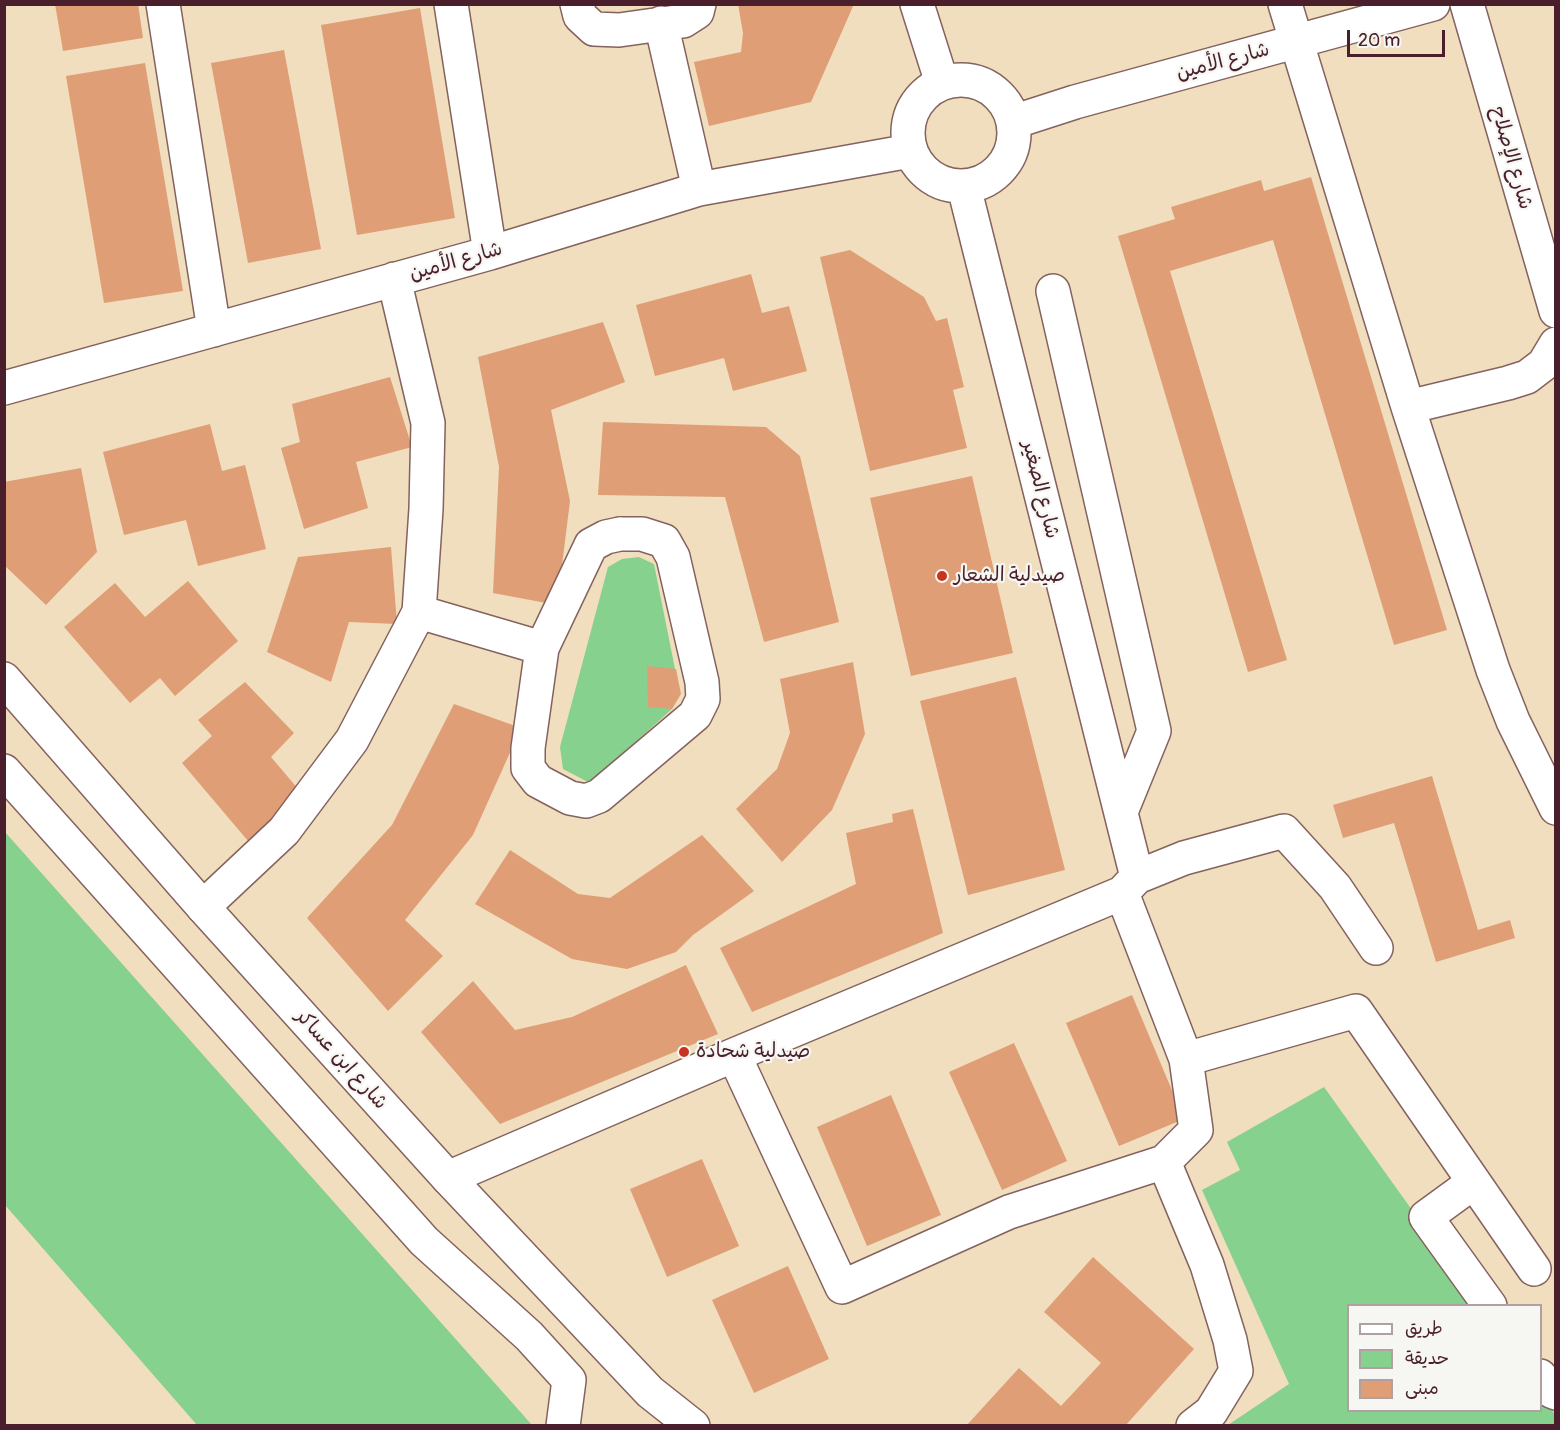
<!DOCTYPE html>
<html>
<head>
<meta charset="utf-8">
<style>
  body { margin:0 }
  #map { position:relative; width:1560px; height:1430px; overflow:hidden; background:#f0debe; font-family:Pangolin,"Playpen Sans Arabic",sans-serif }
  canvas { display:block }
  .frame { position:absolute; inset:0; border:6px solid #4a1f2b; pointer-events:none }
  .legend { position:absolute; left:1347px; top:1304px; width:195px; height:108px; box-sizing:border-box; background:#f6f6f2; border:2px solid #b1a0a2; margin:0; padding:8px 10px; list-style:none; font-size:18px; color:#4a1f2b }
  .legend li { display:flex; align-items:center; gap:12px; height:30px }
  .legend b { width:30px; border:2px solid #b1a0a2 }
  .scale { position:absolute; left:1347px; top:30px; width:98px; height:27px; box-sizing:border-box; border:3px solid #4a1f2b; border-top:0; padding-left:8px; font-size:18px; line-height:21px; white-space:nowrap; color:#4a1f2b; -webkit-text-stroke:4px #f6f6f2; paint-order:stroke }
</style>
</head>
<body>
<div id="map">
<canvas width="1560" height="1430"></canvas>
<div class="frame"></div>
<ul class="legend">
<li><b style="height:8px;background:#fff"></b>طريق</li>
<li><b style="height:16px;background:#86d18e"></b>حديقة</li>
<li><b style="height:16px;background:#df9e76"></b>مبنى</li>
</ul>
<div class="scale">20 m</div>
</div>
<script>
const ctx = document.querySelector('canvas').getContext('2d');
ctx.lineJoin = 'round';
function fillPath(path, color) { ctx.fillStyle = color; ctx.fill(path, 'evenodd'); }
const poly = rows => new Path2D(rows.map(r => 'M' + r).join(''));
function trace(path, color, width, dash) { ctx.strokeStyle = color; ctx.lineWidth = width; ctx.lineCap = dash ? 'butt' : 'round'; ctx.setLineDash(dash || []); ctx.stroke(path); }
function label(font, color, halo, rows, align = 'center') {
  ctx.font = font + ' Pangolin,"Playpen Sans Arabic",sans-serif'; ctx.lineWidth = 4.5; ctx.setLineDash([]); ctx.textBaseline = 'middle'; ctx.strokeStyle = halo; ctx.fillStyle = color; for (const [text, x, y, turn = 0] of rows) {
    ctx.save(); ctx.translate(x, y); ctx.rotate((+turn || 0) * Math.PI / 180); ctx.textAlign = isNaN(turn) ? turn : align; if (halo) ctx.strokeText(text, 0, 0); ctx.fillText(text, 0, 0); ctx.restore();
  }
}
const green = poly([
  [639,557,654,564,680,694,672,709,590,783,563,769,560,747,608,567,622,559],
  [4,832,5,832,532,1425,197,1425,5,1205],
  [1324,1087,1480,1305,1348,1306,1348,1410,1540,1410,1541,1391,1555,1415,1555,1425,1228,1425,1289,1384,1202,1190,1240,1170,1227,1142]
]);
const building = poly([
  [55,4,138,4,143,38,63,51],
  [738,4,854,4,811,102,709,126,694,62,741,52,743,33],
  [420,8,455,218,357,235,321,25],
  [284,50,321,249,248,263,211,63],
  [145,63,183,291,104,303,66,76],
  [1311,177,1447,630,1394,645,1273,240,1170,271,1287,660,1248,672,1118,236,1175,219,1171,207,1261,180,1264,191],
  [850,250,924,297,936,321,947,318,964,387,953,390,967,448,870,471,820,257],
  [751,274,762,313,789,306,807,371,733,391,724,358,655,376,636,305],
  [603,322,625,382,551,410,570,501,557,605,493,593,499,467,478,357],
  [390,377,412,447,356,462,368,508,304,529,281,448,300,442,292,404],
  [603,422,766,427,800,456,839,622,764,642,725,497,598,495],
  [210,424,222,471,245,465,266,549,198,566,186,520,124,535,103,452],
  [81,468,97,552,46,605,4,565,4,482],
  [972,476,1013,653,911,676,870,498],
  [391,547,397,624,349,622,331,682,267,652,298,557],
  [188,581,238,641,175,696,160,678,130,703,64,627,115,583,145,617],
  [853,662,865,734,832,810,782,862,736,809,777,769,790,733,780,679],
  [647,666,676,669,681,694,672,709,648,707],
  [1016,677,1065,870,968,895,920,701],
  [245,682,294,733,271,757,305,797,254,848,182,763,212,736,198,720],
  [454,704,521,728,473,835,405,920,443,956,388,1011,307,918,392,825],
  [1432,776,1478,930,1510,920,1515,938,1436,962,1394,823,1343,838,1333,805],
  [913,809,943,933,752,1012,720,948,856,884,846,833,893,822,892,814],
  [702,835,754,891,693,935,676,952,627,969,572,959,475,904,510,850,578,894,610,898],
  [686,965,718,1034,500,1124,421,1032,473,981,515,1030,572,1017],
  [1132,995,1184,1119,1119,1146,1066,1023],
  [1014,1043,1067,1161,1002,1190,949,1072],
  [891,1095,941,1215,867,1246,817,1127],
  [702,1159,739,1246,667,1277,630,1189],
  [1093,1257,1194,1349,1125,1426,966,1426,1019,1368,1061,1406,1101,1363,1044,1312],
  [788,1266,829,1359,754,1393,712,1300]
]);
const minor = poly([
  [163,4,214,330],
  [451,4,490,253],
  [577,4,580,16,594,29,619,30,683,21,697,12,699,4],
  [917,4,942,83],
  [1285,4,1408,407,1493,670,1513,721,1556,808],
  [1467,4,1556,311],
  [661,23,699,189],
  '908 133a53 53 0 1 1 106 0a53 53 0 1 1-106 0Z',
  [1013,122,1075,102,1433,4],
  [1053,291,1154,731,1121,812],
  [4,388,490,253,699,189,910,151],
  [1408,407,1508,383,1527,377,1544,364,1556,344],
  [620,534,642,534,664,541,673,557,702,682,703,699,695,715,599,796,586,801,570,798,538,781,528,768,528,748,542,648,591,545,606,537,620,534],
  [419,612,542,648],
  [1137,877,1184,858,1284,831,1335,887,1376,948],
  [1122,893,1186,1059,1196,1130,1164,1162,1207,1265,1230,1340,1236,1371,1211,1412,1193,1426],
  [203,907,284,831,352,740,419,612,426,509,428,423,394,279],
  [734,1055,842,1287,1009,1212,1164,1162],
  [1186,1059,1356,1011,1534,1269],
  [448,1178,734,1055,1122,893,1137,877,964,187],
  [1474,1182,1426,1217,1490,1306],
  [1540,1376,1551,1391,1556,1393]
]);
const major = poly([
  [4,679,203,907,448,1178,650,1392,693,1426],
  [4,771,424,1241,529,1336,569,1380,563,1426]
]);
const markers = [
  [942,576,6,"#c8321e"],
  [684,1052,6,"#c8321e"]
];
const streetNames = [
  ["شارع الأمين",1223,62,-15],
  ["شارع الإصلاح",1511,158,74],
  ["شارع الأمين",456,262,-16],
  ["شارع الصغير",1040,490,76],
  ["شارع ابن عساكر",341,1060,48]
];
const poiNames = [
  ["صيدلية الشعار",954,576],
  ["صيدلية شحادة",696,1052]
];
fillPath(green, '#86d18e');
fillPath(building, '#df9e76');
trace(minor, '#84625e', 36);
trace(major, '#84625e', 36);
trace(minor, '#fff', 33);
trace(major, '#fff', 33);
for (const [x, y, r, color] of markers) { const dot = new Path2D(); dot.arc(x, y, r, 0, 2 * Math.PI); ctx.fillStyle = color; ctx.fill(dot); trace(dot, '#f6f6f2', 2); }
label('20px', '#4a1f2b', '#f6f6f2', streetNames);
label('20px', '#4a1f2b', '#f6f6f2', poiNames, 'left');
</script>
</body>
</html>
